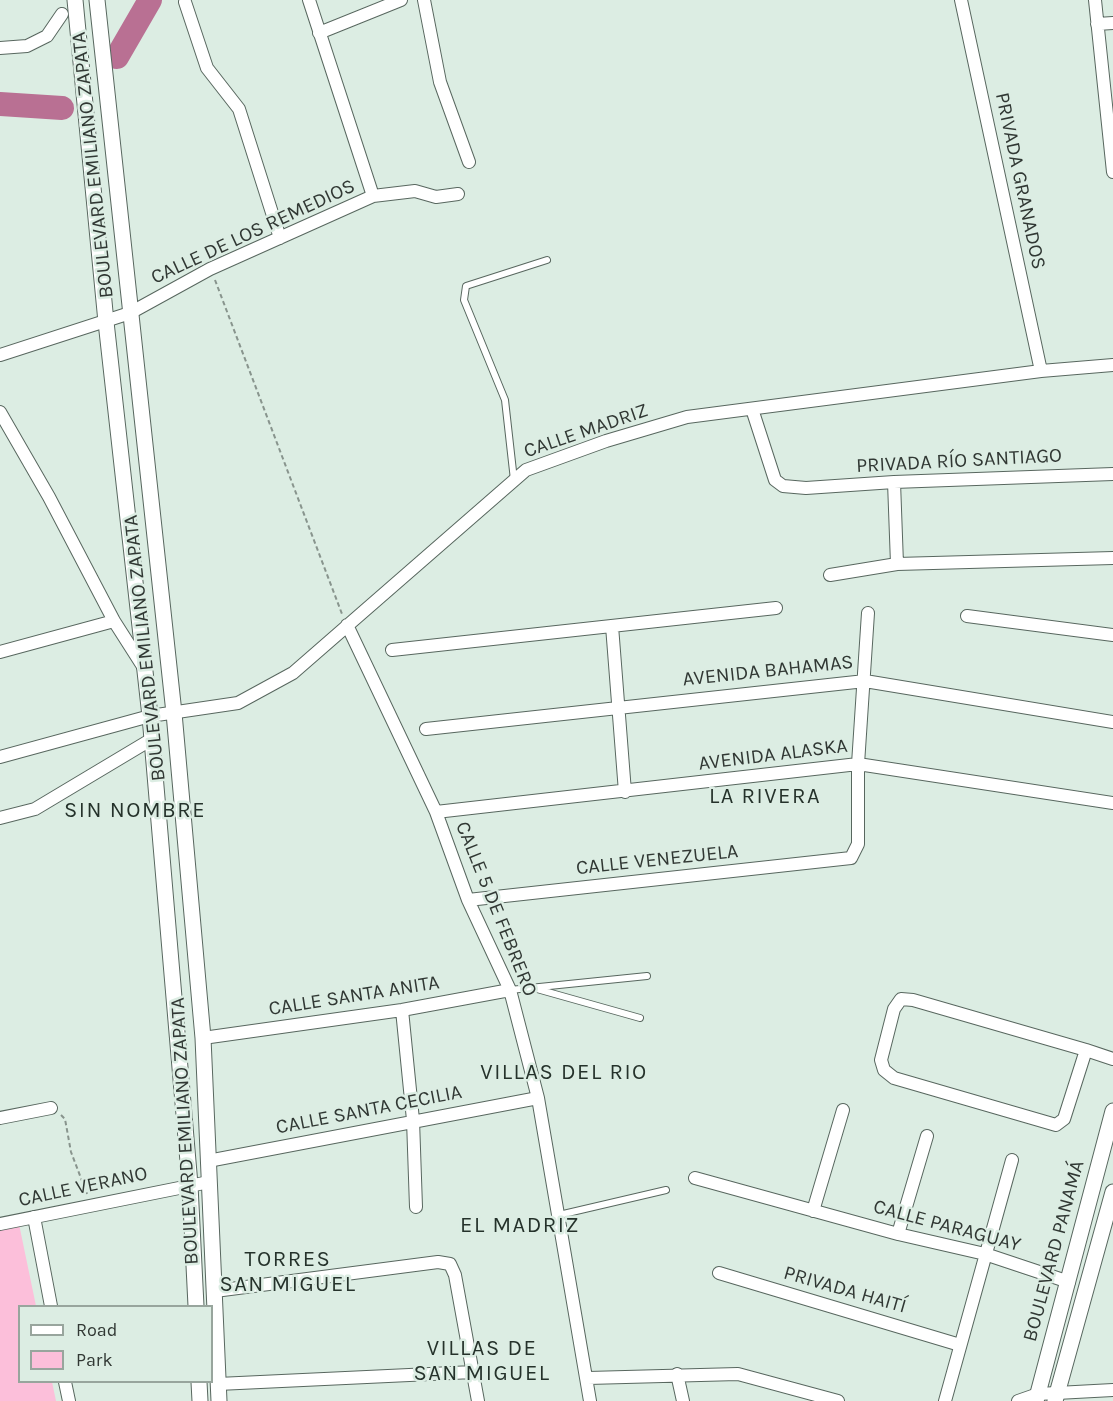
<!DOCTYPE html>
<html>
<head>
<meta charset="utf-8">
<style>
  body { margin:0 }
  #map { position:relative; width:1113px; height:1401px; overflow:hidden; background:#dcede3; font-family:Karla,sans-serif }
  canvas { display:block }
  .legend { position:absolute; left:18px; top:1305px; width:195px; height:78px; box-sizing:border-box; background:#dcede3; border:2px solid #98a59d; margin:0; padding:8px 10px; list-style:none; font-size:18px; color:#313834 }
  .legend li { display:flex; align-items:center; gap:12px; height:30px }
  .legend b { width:30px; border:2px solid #98a59d }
</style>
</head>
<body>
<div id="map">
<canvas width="1113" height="1401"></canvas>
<ul class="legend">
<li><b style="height:8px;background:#fff"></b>Road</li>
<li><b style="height:16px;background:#fcbfda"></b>Park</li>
</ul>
</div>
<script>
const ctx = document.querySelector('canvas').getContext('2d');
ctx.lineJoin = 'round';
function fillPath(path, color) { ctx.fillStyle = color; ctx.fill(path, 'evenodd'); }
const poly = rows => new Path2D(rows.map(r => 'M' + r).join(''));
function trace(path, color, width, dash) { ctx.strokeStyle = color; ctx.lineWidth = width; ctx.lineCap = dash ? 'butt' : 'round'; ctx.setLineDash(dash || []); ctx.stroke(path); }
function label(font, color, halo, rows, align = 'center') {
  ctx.font = font + ' Karla,sans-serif'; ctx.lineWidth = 5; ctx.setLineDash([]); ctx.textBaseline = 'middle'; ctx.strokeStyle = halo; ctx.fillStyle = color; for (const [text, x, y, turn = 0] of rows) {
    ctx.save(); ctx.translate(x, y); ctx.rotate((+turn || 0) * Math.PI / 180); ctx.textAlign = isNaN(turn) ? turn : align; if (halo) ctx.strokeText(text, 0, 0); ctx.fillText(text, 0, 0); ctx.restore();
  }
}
const green = poly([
  [19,1224,36,1306,20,1306,20,1382,52,1382,56,1401,0,1401,0,1228]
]);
const river = poly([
  [117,57,150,0],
  [0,104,62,108]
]);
const path = poly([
  [215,280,342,614],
  [61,1115,65,1119,71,1152,87,1194]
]);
const service = poly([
  [514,480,505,400,464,300,466,286,547,260],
  [537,989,640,1018],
  [510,990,647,976],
  [559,1215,666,1190]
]);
const minor = poly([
  [309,0,373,196],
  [424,0,440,82,469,162],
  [961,0,1041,371],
  [1095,0,1113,172],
  [185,2,207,68,239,109,280,238],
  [1097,24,1113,23],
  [319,33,401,0],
  [0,48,27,46,47,36,62,14],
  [0,355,130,313,210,269,373,196,415,191,436,197,458,194],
  [752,409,775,480,783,486,806,488,894,482,1113,474],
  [0,412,49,497,114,621,144,668],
  [894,482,897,564],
  [830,575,897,564,1113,558],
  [967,616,1113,635],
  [347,625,436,812,468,900,510,990,538,1098,590,1401],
  [612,626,625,792],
  [392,650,776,608],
  [0,652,114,621],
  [426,729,865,681,1113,722],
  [0,757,150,716,238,703,293,673,526,470,606,441,687,417,1041,371,1113,365],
  [436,812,858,764,1113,803],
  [0,818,35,809,152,739],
  [468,900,851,858,858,844,858,764,868,613],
  [402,1010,413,1120,416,1207],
  [203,1038,402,1010,510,990],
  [1086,1050,1064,1119,1056,1125,894,1078,884,1070,881,1060,894,1009,901,999,913,1000,1086,1050,1113,1059],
  [0,1118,51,1108],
  [208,1161,538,1098],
  [695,1178,898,1234,985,1254,1069,1282],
  [813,1211,843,1110],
  [34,1217,51,1306],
  [0,1224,209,1182],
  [898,1234,927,1136],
  [719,1273,960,1345],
  [215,1291,438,1262,450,1264,455,1275,478,1401],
  [677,1374,683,1401],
  [588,1378,738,1374,838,1401],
  [65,1382,69,1401],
  [218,1384,473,1372],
  [945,1401,1012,1160],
  [1018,1401,1038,1394,1113,1390]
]);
const tertiary = poly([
  [75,0,106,322,150,716,190,1185,196,1306],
  [97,0,174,713,203,1038,219,1401],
  [199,1382,200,1401],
  [1036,1401,1113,1111],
  [1055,1401,1113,1192]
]);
const streetNames = [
  ["BOULEVARD EMILIANO ZAPATA",93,165,-96],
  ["PRIVADA GRANADOS",1020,181,78],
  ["CALLE DE LOS REMEDIOS",253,232,-25],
  ["CALLE MADRIZ",586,431,-19],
  ["PRIVADA RÍO SANTIAGO",959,461,-3],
  ["BOULEVARD EMILIANO ZAPATA",145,648,-96],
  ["AVENIDA BAHAMAS",768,671,-6],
  ["AVENIDA ALASKA",773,755,-7],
  ["CALLE VENEZUELA",657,860,-6],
  ["CALLE 5 DE FEBRERO",496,909,68],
  ["CALLE SANTA ANITA",354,996,-9],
  ["CALLE SANTA CECILIA",369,1110,-11],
  ["BOULEVARD EMILIANO ZAPATA",185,1131,-93],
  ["CALLE VERANO",83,1187,-12],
  ["CALLE PARAGUAY",947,1226,15],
  ["BOULEVARD PANAMÁ",1054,1251,-75],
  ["PRIVADA HAITÍ",845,1290,16]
];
const quarterNames = [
  ["LA RIVERA",765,797],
  ["SIN NOMBRE",135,811],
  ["VILLAS DEL RIO",564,1073],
  ["EL MADRIZ",520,1226],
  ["TORRES",288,1260],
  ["SAN MIGUEL",288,1285],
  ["VILLAS DE",482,1349],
  ["SAN MIGUEL",482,1374]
];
fillPath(green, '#fcbfda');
trace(river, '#b97093', 24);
trace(service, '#58675f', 8);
trace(minor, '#58675f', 14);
trace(tertiary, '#58675f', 17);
trace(path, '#88948d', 2, [4.5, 3]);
trace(service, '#fff', 6);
trace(minor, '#fff', 12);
trace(tertiary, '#fff', 15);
label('20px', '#313834', '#dcede3', streetNames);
ctx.letterSpacing = '1.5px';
label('22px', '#25322b', '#dcede3', quarterNames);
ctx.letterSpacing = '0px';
</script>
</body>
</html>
